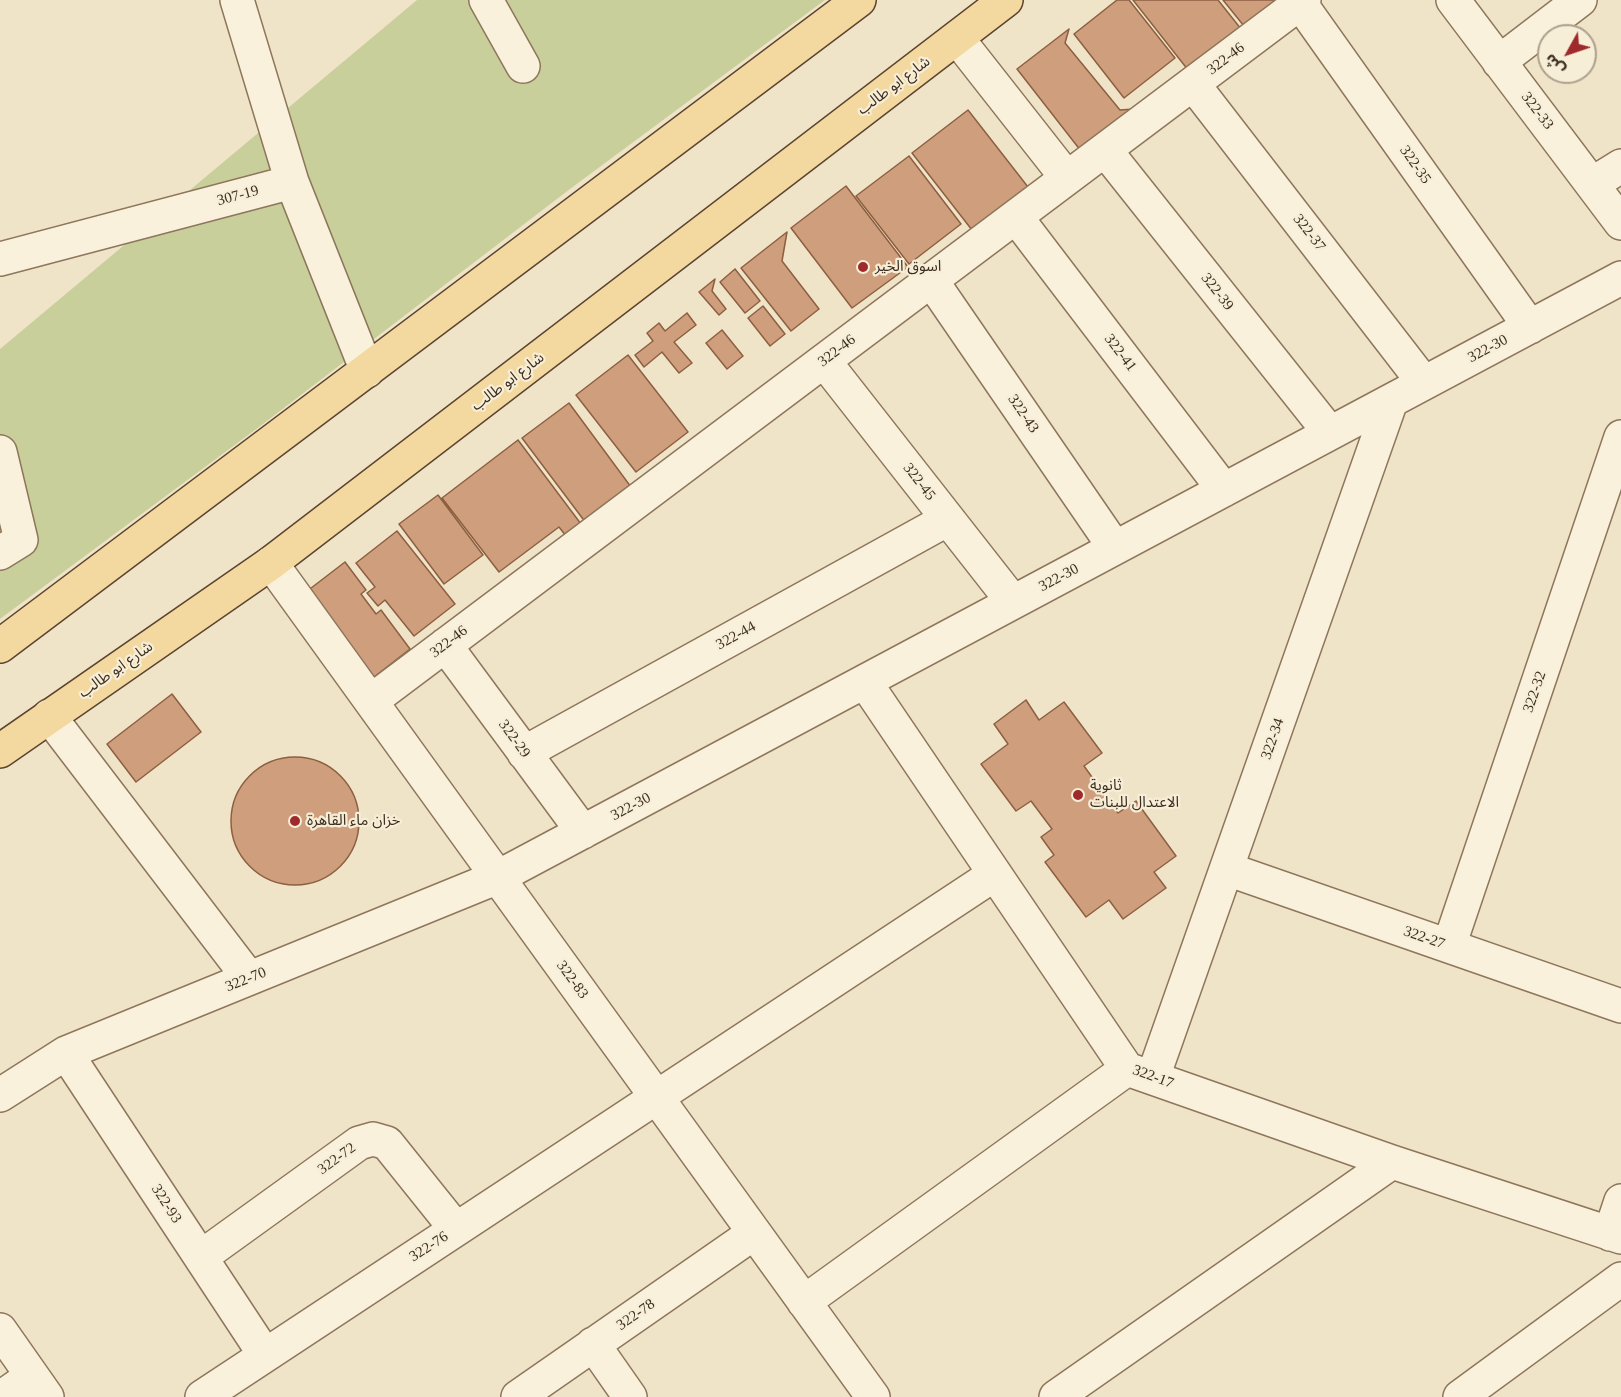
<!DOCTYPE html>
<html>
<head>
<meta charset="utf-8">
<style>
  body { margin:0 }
  #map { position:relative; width:1621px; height:1397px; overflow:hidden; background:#f0e4c8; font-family:"Times New Roman","Noto Sans Arabic",serif }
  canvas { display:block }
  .north { position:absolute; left:1537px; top:24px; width:60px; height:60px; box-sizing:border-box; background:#f7eed8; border:2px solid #ada18e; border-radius:50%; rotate:230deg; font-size:16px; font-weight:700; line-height:24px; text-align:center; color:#3d2e20 }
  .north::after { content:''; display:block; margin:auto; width:21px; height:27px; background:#9e2a2b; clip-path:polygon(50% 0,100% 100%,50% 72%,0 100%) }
</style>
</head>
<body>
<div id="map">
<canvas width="1621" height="1397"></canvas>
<div class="north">ش</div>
</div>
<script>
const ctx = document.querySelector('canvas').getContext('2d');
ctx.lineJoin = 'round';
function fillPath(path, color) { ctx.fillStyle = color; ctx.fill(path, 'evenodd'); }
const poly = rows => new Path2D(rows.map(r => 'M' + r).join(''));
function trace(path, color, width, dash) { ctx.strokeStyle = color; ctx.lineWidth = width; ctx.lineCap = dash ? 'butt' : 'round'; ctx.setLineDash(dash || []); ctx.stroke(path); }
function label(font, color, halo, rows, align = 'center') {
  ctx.font = font + ' "Times New Roman","Noto Sans Arabic",serif'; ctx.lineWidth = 4.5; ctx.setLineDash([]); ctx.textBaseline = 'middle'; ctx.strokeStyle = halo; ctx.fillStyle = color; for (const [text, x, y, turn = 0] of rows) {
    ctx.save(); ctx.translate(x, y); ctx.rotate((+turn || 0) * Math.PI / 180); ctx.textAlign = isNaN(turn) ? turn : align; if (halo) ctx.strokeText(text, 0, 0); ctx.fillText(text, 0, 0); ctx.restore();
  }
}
const green = poly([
  [417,0,825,0,570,189,263,424,0,619,0,349]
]);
const building = poly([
  [1117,0,1129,0,1175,58,1124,98,1074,34,1117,0],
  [1133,0,1218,0,1245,34,1192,75,1133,0],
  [1223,0,1276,0,1244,26,1223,0],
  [1069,29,1065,43,1120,110,1134,109,1081,151,1017,69,1069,29],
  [968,110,1028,187,972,230,912,153,968,110],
  [909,156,961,224,909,264,856,196,909,156],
  [846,186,908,267,852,308,791,228,846,186],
  [787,232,782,261,819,309,791,331,741,268,787,232],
  [735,269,760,301,745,313,720,282,735,269],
  [715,279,712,291,726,309,719,315,699,292,715,279],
  [763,306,785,334,770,346,748,318,763,306],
  [687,313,696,325,674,342,692,363,679,373,662,352,644,367,635,355,653,341,647,333,659,323,665,331,687,313],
  [722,330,743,356,727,369,706,343,722,330],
  [628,355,688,432,636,472,576,395,628,355],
  [569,403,631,487,589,527,522,438,569,403],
  [518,440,581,524,566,536,559,527,499,572,442,498,518,440],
  [438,495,483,555,444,584,399,524,438,495],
  [397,531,455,604,414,636,385,600,378,606,367,593,375,587,356,563,397,531],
  [345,562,366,590,361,594,376,614,381,610,410,649,369,681,302,595,345,562],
  [172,694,201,732,136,782,107,744,172,694],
  [1026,700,1039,720,1064,702,1102,753,1084,766,1118,813,1136,801,1176,856,1154,872,1166,888,1123,919,1109,900,1086,917,1045,862,1054,855,1041,837,1052,829,1031,801,1016,811,981,764,1008,744,994,724,1026,700],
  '231 821a64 64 0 1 1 128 0a64 64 0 1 1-128 0Z'
]);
const minor = poly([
  [486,0,523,66],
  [1453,0,1621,223],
  [1300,3,1530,327],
  [957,38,1067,178],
  [1499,62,1580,0],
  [1193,84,1424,383],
  [1105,150,1330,433],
  [292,182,367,371],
  [1592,184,1621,166],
  [1016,217,1224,490],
  [0,259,292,182,237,0],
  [931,280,1115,548],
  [824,361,1013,602],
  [0,452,21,540,0,553],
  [271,563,873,1397],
  [445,645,583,832],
  [865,682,1127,1069,1392,1162,1621,1237],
  [371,701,1304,0],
  [49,716,249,978],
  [524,753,948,519],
  [1227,869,1621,1006],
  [1449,946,1621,437],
  [66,1053,265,1355],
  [1153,1077,1391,401],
  [0,1095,66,1053,498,877,1621,278],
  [1610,1234,1621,1201],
  [201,1257,359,1143,373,1139,387,1143,456,1229],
  [804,1302,1127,1069],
  [0,1330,47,1397],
  [593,1344,630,1397],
  [2,1397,32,1376],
  [202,1397,995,874],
  [518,1397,754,1233],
  [1056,1397,1392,1162],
  [1460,1397,1621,1279]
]);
const primary = poly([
  [0,646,859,0],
  [0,751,271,563,1006,0]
]);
const markers = [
  [863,267,6,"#9e2a2b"],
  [1078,795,6,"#9e2a2b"],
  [295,821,6,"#9e2a2b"]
];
const streetNames = [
  ["322-46",1226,59,-37],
  ["شارع ابو طالب",894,86,-37],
  ["322-33",1537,111,53],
  ["322-35",1415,165,55],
  ["307-19",238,196,-15],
  ["322-37",1309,233,52],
  ["322-39",1217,292,52],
  ["322-30",1488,349,-28],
  ["322-46",837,351,-37],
  ["322-41",1120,353,53],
  ["شارع ابو طالب",508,382,-37],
  ["322-43",1023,414,56],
  ["322-45",919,482,52],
  ["322-30",1059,578,-28],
  ["322-44",736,636,-29],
  ["322-46",449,642,-37],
  ["شارع ابو طالب",116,670,-35],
  ["322-32",1535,692,-71],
  ["322-29",514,739,54],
  ["322-34",1273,739,-71],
  ["322-30",631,807,-28],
  ["322-27",1424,938,19],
  ["322-70",246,980,-22],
  ["322-83",572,980,54],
  ["322-17",1153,1077,20],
  ["322-72",337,1159,-36],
  ["322-93",166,1204,57],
  ["322-76",429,1247,-33],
  ["322-78",636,1315,-35]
];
const poiNames = [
  ["اسوق الخير",875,267],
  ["ثانوية",1090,786],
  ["الاعتدال للبنات",1090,803],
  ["خزان ماء القاهرة",307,821]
];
fillPath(green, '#c9cf9b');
fillPath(building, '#cf9f7d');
trace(building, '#8d5f41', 1.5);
trace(minor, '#8d765c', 36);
trace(primary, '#5b4430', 36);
trace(minor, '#faf1dc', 33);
trace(primary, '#f3d9a0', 33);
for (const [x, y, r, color] of markers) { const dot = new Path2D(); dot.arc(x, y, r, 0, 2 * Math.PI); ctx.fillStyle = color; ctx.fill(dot); trace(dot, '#f7eed8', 2); }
label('15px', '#3d2e20', '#f7eed8', streetNames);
label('15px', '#3d2e20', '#f7eed8', poiNames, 'left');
</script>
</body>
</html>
